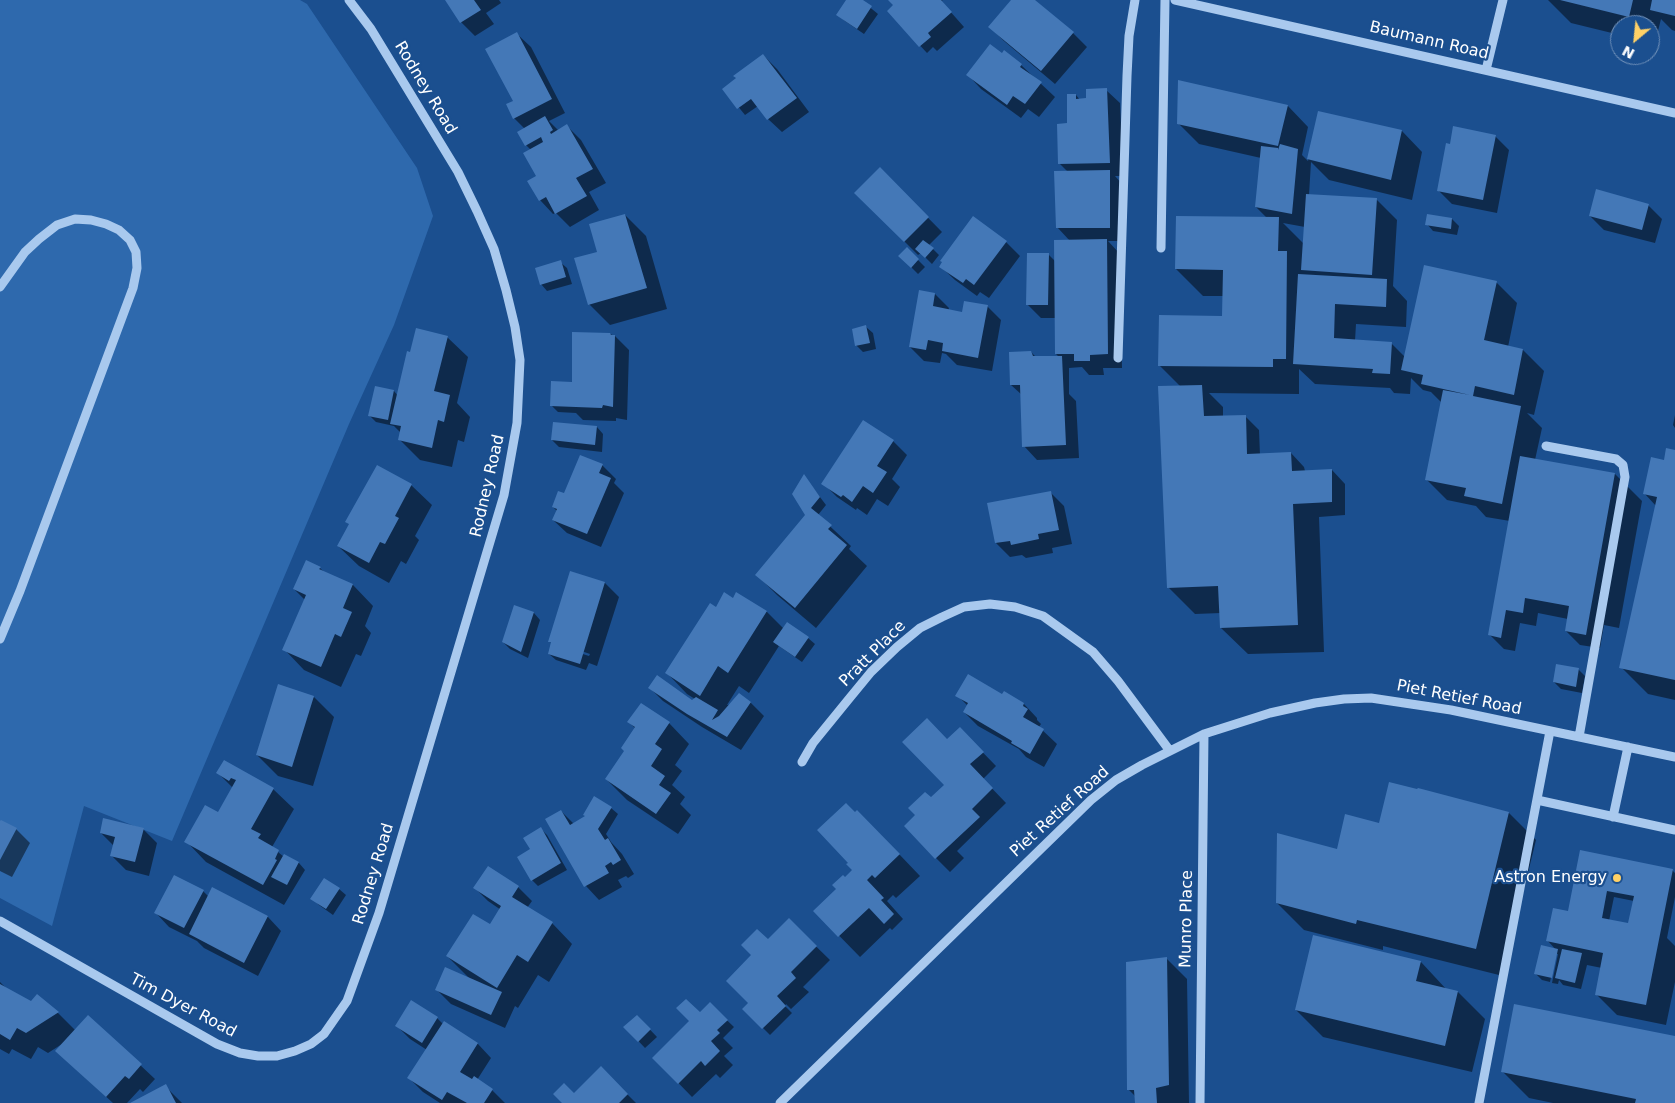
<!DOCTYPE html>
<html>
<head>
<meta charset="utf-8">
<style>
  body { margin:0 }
  #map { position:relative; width:1675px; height:1103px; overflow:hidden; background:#1b4f8f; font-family:"DejaVu Sans",sans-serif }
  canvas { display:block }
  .north { position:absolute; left:1610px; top:15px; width:50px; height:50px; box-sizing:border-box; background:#1b4f8f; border:1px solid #7695bc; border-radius:50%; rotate:208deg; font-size:14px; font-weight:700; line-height:20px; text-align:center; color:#fff }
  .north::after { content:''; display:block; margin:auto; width:18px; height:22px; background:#ffd166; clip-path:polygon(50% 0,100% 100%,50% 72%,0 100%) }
</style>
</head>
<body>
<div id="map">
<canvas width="1675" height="1103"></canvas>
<div class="north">N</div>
</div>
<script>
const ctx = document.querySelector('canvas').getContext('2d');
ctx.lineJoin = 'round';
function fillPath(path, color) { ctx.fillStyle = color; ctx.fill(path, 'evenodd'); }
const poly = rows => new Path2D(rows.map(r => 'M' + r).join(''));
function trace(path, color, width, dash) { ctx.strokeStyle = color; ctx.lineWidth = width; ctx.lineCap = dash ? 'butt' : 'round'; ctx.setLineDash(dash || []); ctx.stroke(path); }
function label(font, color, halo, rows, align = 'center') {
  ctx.font = font + ' "DejaVu Sans",sans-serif'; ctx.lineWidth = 4.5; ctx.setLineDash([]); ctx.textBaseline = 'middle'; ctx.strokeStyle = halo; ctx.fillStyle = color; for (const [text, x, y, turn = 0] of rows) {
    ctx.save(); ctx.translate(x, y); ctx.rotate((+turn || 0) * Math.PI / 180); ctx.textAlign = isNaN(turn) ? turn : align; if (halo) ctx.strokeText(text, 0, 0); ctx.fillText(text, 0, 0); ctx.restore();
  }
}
const green = poly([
  [0,0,300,0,307,4,417,168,433,216,394,325,349,424,172,841,84,806,52,926,0,898]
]);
const shadow = poly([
  [447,0,499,0,501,3,486,13,494,24,475,36,461,22],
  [848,0,861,0,878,14,864,34,845,21,838,15],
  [890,0,943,0,941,1,964,27,937,51,933,47,927,53,888,11,895,6],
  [1013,0,1033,0,1073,33,1087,47,1055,84,1004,41,990,27],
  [1548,0,1675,0,1675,31,1672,30,1661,19,1655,43,1650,42,1650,25,1620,25,1620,35,1571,23],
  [517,34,531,47,565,113,549,121,559,131,567,126,581,140,606,183,589,192,599,210,570,227,556,213,553,214,540,200,537,176,531,150,526,145,525,129,514,118],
  [763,55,777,69,809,112,782,132,768,119,758,106,745,115,724,89],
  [1002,55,1021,65,1055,97,1039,117,1028,109,1021,118,981,89,968,75],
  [1106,90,1120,103,1123,176,1115,176,1123,185,1124,241,1108,241,1120,254,1122,368,1103,368,1104,375,1089,375,1082,367,1069,368,1069,394,1076,401,1079,458,1037,460,1024,446,1022,395,1011,385,1031,352,1036,357,1059,357,1056,354,1056,318,1041,318,1027,304,1049,255,1055,261,1070,241,1057,227,1068,172,1060,164,1076,95,1080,100,1088,99],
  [1288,106,1308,127,1302,155,1308,161,1319,112,1402,131,1422,152,1412,200,1329,180,1311,162,1309,195,1376,199,1397,220,1393,286,1407,301,1406,327,1356,324,1355,341,1391,343,1405,357,1425,266,1497,283,1517,303,1508,347,1523,350,1544,371,1534,415,1527,413,1542,428,1535,460,1615,474,1642,501,1619,628,1604,625,1600,648,1580,645,1566,631,1568,619,1538,613,1536,626,1520,623,1515,651,1504,649,1490,635,1510,521,1486,517,1476,506,1447,500,1426,479,1442,403,1431,392,1423,390,1411,378,1410,394,1394,393,1390,388,1315,384,1299,369,1299,394,1209,393,1223,407,1223,417,1245,416,1259,430,1260,455,1291,453,1304,467,1305,471,1332,470,1345,484,1345,515,1319,517,1324,652,1248,654,1221,628,1221,613,1195,614,1168,587,1181,387,1160,366,1225,317,1224,296,1203,296,1176,269,1267,218,1256,207,1261,158,1199,144,1178,123],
  [1283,223,1305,227,1304,244],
  [1495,136,1509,150,1497,213,1452,204,1438,190],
  [880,169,942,232,929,245,939,255,932,264,921,253,918,255,856,193],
  [1648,205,1662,219,1655,243,1604,230,1590,216],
  [625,215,646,236,667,309,610,325,589,304,599,252],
  [1428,215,1452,219,1459,226,1457,235,1433,231,1427,224],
  [1006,242,1020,256,989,298,980,292,977,296,955,280,941,267],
  [907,249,925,267,918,274,900,256],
  [560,262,567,268,572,284,547,291,541,284],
  [935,294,949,308,948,311,963,313,987,306,1001,320,992,371,957,365,946,354,942,353,940,363,924,361,910,347],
  [866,327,873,333,876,349,863,352,856,345],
  [610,334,615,336,629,350,627,420,616,418,616,421,583,420,576,413,558,412,552,406,573,383],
  [447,337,468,357,457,403,470,417,464,442,458,440,452,467,420,460,399,439,401,433,394,426,376,422,369,415,376,387,394,391,398,396],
  [1675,415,1675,428,1673,425],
  [864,422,893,441,907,455,892,479,900,487,888,506,877,499,867,515,857,508,856,510,837,497,823,483],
  [597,427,603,434,602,452,559,447,552,440],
  [1675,451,1675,700,1648,694,1621,667,1656,506,1645,494,1665,462],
  [602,465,616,479,614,483,624,493,601,547,567,533,553,520,557,511,553,507,564,495],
  [804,476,826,505,818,515,851,546,849,549,867,566,816,628,777,595,757,575,807,515],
  [411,485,432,505,415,536,419,540,406,564,401,561,389,583,359,566,338,546],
  [1050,492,1064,506,1072,544,1052,548,1053,553,1026,558,1022,555,1010,557,996,543],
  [320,568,325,573,353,585,373,606,365,626,371,633,361,656,356,654,341,687,304,670,284,649,305,600,294,589],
  [571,572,605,583,619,597,597,666,589,663,586,670,556,660,549,654,552,644,550,641],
  [564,645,590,654,589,656,564,648],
  [737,594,767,612,784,629,808,638,815,644,802,662,779,646,749,693,739,686,727,705,750,702,764,716,741,750,702,727,663,701,649,687,692,702,695,699,687,694,667,673,716,608,733,600],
  [515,607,534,613,540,620,528,658,510,649,503,642],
  [1578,669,1585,676,1582,693,1561,689,1554,682],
  [957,695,1002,696,1024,704,1037,718,1037,720,1041,724,1039,727,1057,744,1044,767,1026,757,1019,749,978,726,964,712,968,706],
  [314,697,334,717,313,786,278,776,257,755],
  [629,722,669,723,689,744,675,765,682,771,672,785,685,797,680,804,691,815,678,834,627,800,606,779,625,751,636,729],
  [960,729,996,766,983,779,1006,803,957,851,964,858,950,872,936,858,931,799,945,785,947,741],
  [218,773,273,789,294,809,272,847,284,857,284,855,299,863,305,870,284,905,206,862,186,841,218,814,233,788],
  [611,808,618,814,606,834,611,842,622,854,634,874,628,878,626,876,618,880,622,887,599,900,586,886,561,811,574,824],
  [1509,813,1536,840,1503,976,1383,946,1383,950,1304,930,1277,903,1338,850,1380,824],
  [0,824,16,829,30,843,12,877,0,871],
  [143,829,157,843,149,876,126,870,112,856,114,846,101,833],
  [541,829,547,835,567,870,538,886,532,880,531,850],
  [878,832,920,876,896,898,893,895,887,901,903,919,892,930,890,928,860,957,815,911,838,889,845,879,854,870],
  [1581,851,1672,870,1675,873,1675,897,1667,938,1675,946,1675,982,1666,1025,1617,1015,1596,994,1602,968,1587,965,1581,989,1563,985,1559,980,1558,984,1552,983,1558,954,1556,954,1550,982,1542,980,1536,974,1557,951,1547,940,1572,913],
  [1614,897,1634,901,1632,925,1609,921],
  [518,887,532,901,527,908,552,923,572,944,549,982,538,975,518,1008,515,1006,505,1028,451,1004,437,990,471,980,447,956,491,926,501,910,488,901,475,888],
  [339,889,346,895,333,915,319,905,312,898],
  [203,891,209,897,268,917,281,931,258,976,204,948,197,941,169,927,156,913],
  [789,920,830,960,803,987,809,992,791,1009,786,1004,785,1006,792,1013,770,1035,744,1009,748,1005,768,941],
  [1167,959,1187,979,1189,1103,1136,1103,1136,1097,1128,1089],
  [1421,962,1447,990,1458,992,1485,1019,1472,1072,1323,1037,1296,1010],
  [0,982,7,989,31,1003,37,996,58,1013,75,1030,88,1016,155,1079,143,1092,140,1089,127,1103,113,1103,56,1051,62,1044,48,1053,38,1047,31,1059,12,1049,9,1054,0,1049],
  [411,1002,437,1018,443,1024,444,1023,478,1044,491,1058,477,1080,492,1090,505,1103,440,1103,423,1092,409,1078,427,1050,410,1039,396,1025],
  [710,1004,734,1027,723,1038,733,1048,724,1056,733,1065,720,1078,716,1074,692,1097,654,1058],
  [637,1016,657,1037,645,1048,625,1027],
  [1675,1038,1675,1103,1553,1103,1529,1098,1502,1071],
  [601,1068,636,1103,564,1103,574,1094],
  [165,1086,182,1103,132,1103]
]);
const building = poly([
  [445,0,474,0,481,10,460,23],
  [846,0,863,0,872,6,857,29,836,15],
  [888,0,941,0,952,12,928,33,931,37,919,47,887,11,893,5],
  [1011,0,1035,0,1074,32,1041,71,988,27],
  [1560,0,1633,0,1629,17],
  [1652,0,1675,0,1675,16,1650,10],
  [517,32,552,99,513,119,506,104,513,101,485,49],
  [990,44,1002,53,1004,50,1022,64,1020,67,1042,82,1025,104,1013,96,1007,105,966,75],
  [763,54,797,98,767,120,751,99,737,109,722,89,736,78,733,76],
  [1178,80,1288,105,1278,146,1177,124],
  [1107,88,1110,163,1058,164,1057,124,1067,123,1067,94,1076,94,1076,99,1086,98,1086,89],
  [1318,111,1402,130,1391,180,1307,159],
  [545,116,553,130,550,132,551,134,567,124,593,169,576,178,587,196,555,214,546,197,539,201,527,181,536,176,523,153,543,142,541,137,525,146,517,132],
  [1453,126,1496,135,1483,200,1437,191,1446,143,1450,144],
  [1280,144,1298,149,1292,214,1255,207,1261,146,1278,148,1278,150],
  [880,167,929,217,904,242,854,193],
  [1110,170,1110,228,1056,228,1054,171],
  [1596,189,1649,204,1642,230,1589,216],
  [1306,194,1377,198,1372,275,1301,270],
  [625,214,647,288,588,305,574,258,597,252,589,224],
  [1427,214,1452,218,1451,229,1425,225],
  [973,216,1007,241,974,285,966,279,963,283,939,267,942,262,940,261],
  [1176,216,1279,217,1278,251,1287,251,1286,359,1273,359,1273,367,1158,366,1159,315,1222,316,1223,270,1175,269],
  [1107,239,1108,354,1090,355,1090,361,1074,361,1074,354,1055,354,1054,240],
  [923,240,934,248,925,258,915,249],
  [907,247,919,259,911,268,898,256],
  [1027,253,1049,253,1048,305,1026,305],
  [561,260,566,277,540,285,535,268],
  [1424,265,1497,281,1484,340,1523,349,1514,395,1475,386,1473,396,1521,406,1502,504,1464,496,1466,488,1425,480,1443,390,1470,395,1421,384,1423,375,1401,370],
  [1298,274,1387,279,1386,307,1335,304,1334,338,1392,342,1390,374,1372,373,1373,369,1293,364],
  [919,290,935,293,933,306,962,312,964,301,988,305,978,358,942,351,943,343,928,340,926,350,909,347],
  [866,325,870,343,855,346,852,329],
  [416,328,448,336,434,391,450,395,444,422,438,420,432,448,398,440,401,426,390,424,407,351,410,352],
  [572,332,610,333,611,335,615,335,613,407,603,405,602,408,550,406,551,381,572,382],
  [1031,351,1033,356,1062,356,1066,445,1022,447,1020,385,1010,385,1009,352],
  [1202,385,1204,416,1246,415,1247,454,1291,452,1292,471,1332,469,1332,502,1293,504,1298,625,1220,628,1218,586,1167,588,1158,386],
  [375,386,394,390,388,420,368,416],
  [863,420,894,440,877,466,887,472,873,493,863,486,852,502,843,495,841,497,821,484],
  [553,422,597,426,595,445,551,440],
  [1666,448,1675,450,1675,680,1619,668,1657,497,1643,494,1651,457,1664,460],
  [580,455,603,464,599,473,611,478,587,534,552,520,557,509,552,507,558,491,564,493],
  [1520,456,1615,473,1586,635,1565,631,1569,606,1525,598,1523,613,1506,610,1501,638,1488,635],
  [377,465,412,484,395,516,399,518,385,544,380,542,369,563,337,546,349,524,345,522],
  [804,474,820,497,811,508,832,525,828,529,847,545,795,608,755,575,805,515,792,494],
  [1051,491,1059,530,1038,534,1039,539,1011,545,1010,541,995,543,987,503],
  [306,560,321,567,319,569,353,584,343,608,352,612,341,637,335,634,321,667,282,650,306,595,293,589],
  [570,571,605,582,580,664,548,654,551,642,548,642],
  [724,592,733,598,736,592,767,611,728,673,718,666,700,696,665,673,710,603,716,607],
  [514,605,534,612,521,652,502,642],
  [787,622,809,637,795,657,773,642],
  [1556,664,1579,668,1576,687,1553,682],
  [968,674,1002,694,1004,691,1024,703,1023,706,1028,709,1023,717,1044,729,1030,754,1011,743,1012,741,963,712,968,703,955,696],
  [657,675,692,700,696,697,718,710,712,720,719,716,739,693,751,702,727,737,687,714,648,688],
  [278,684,314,696,292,767,256,755],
  [641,703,670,722,655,744,662,749,651,766,665,776,659,785,671,793,656,814,605,779,624,751,621,748,635,727,627,722],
  [927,718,947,739,960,727,984,752,970,764,993,788,972,809,980,817,935,859,904,826,915,815,908,808,925,792,931,797,944,785,902,742],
  [224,760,274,788,251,829,261,834,258,838,279,850,275,859,277,860,263,885,184,842,205,805,218,812,236,780,231,778,229,781,216,773],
  [1389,782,1417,789,1418,788,1509,812,1476,949,1357,920,1356,924,1276,903,1277,833,1337,849,1345,814,1379,823],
  [594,796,612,807,598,829,605,840,608,838,621,860,613,865,611,862,605,866,609,873,584,887,545,819,561,810,570,825,585,816,583,815],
  [846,803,855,812,857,810,900,854,875,878,872,875,867,880,884,898,881,900,894,914,884,924,869,908,838,937,813,911,836,889,832,885,843,875,845,877,852,870,846,864,848,863,817,830],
  [103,818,144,828,135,862,110,856,115,837,100,833],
  [1,820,17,828,0,860,0,821],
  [541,827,561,863,531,881,517,857,530,849,523,838],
  [1580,850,1673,869,1646,1005,1595,995,1603,953,1546,941,1553,908,1568,911],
  [1607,891,1634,896,1628,923,1602,918],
  [284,854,299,862,287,885,271,877],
  [488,866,519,886,512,897,553,922,528,962,517,955,497,988,446,956,473,914,490,924,501,906,473,888],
  [174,875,204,890,184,928,154,913],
  [324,878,340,888,326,909,310,899],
  [212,887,268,916,244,963,189,934],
  [789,918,817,946,791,972,796,978,777,996,786,1006,762,1029,742,1009,748,1003,726,981,751,955,741,945,757,929,768,939],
  [1313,935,1421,961,1416,981,1458,991,1445,1046,1295,1010],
  [1541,945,1558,949,1552,978,1534,974],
  [1562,949,1582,953,1575,983,1555,978],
  [1167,957,1169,1085,1156,1088,1157,1103,1135,1103,1134,1090,1127,1090,1126,962],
  [445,967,502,992,491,1015,435,990],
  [0,984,31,1001,37,994,59,1012,26,1033,17,1028,10,1040,0,1034],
  [686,999,700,1012,710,1002,728,1020,717,1030,720,1033,711,1041,720,1051,705,1066,701,1061,678,1084,652,1058,689,1021,676,1008],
  [411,1000,438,1017,422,1043,395,1026],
  [1514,1004,1675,1036,1675,1103,1635,1103,1636,1099,1501,1072],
  [88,1015,142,1064,129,1079,125,1076,106,1097,55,1051],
  [637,1015,651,1029,638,1042,623,1027],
  [444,1021,478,1043,460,1072,472,1079,474,1076,493,1089,484,1103,467,1103,447,1092,442,1100,407,1078],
  [601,1066,628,1094,619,1103,562,1103,553,1094,564,1083,574,1093],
  [166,1084,176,1103,130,1103]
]);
const minor = poly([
  [1175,0,1675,113],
  [1486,70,1503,0],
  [1161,248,1165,0],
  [0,287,25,252,39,239,57,225,75,219,91,220,106,224,119,230,130,240,136,252,137,268,133,288,20,591,0,639],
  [1118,358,1127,76,1129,36,1135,0],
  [1546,446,1616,459,1623,465,1625,477,1579,737],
  [802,762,813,743,848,700,871,672,897,647,920,628,942,617,964,607,990,604,1015,607,1043,616,1093,652,1118,681,1170,751],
  [1537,800,1675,830],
  [1613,817,1628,747],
  [0,921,217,1044,240,1053,258,1056,277,1056,295,1051,311,1044,324,1034,347,1001,379,913,504,495,517,423,520,360,515,327,506,290,494,249,477,211,458,172,371,29,349,0],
  [780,1103,1091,800,1116,780,1142,765,1204,734,1270,713,1315,703,1344,699,1371,698,1451,710,1675,757],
  [1200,1103,1204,734],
  [1479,1103,1550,731]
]);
const markers = [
  [1617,878,5,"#ffd166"]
];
const streetNames = [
  ["Baumann Road",1429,41,13],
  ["Rodney Road",425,88,59],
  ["Rodney Road",488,486,-77],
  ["Pratt Place",873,654,-45],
  ["Piet Retief Road",1459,698,11],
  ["Piet Retief Road",1060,812,-42],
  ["Rodney Road",374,874,-73],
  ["Munro Place",1187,919,-89],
  ["Tim Dyer Road",183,1006,28]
];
const poiNames = [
  ["Astron Energy",1607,878]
];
fillPath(green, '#2e69ad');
fillPath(shadow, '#0007');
fillPath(building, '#4478b7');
trace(minor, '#a9c9ee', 9);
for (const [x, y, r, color] of markers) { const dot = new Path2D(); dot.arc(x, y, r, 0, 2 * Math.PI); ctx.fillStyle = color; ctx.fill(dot); trace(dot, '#1b4f8f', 2); }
label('16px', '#fff', '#1b4f8f', streetNames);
label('16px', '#fff', '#1b4f8f', poiNames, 'right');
</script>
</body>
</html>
